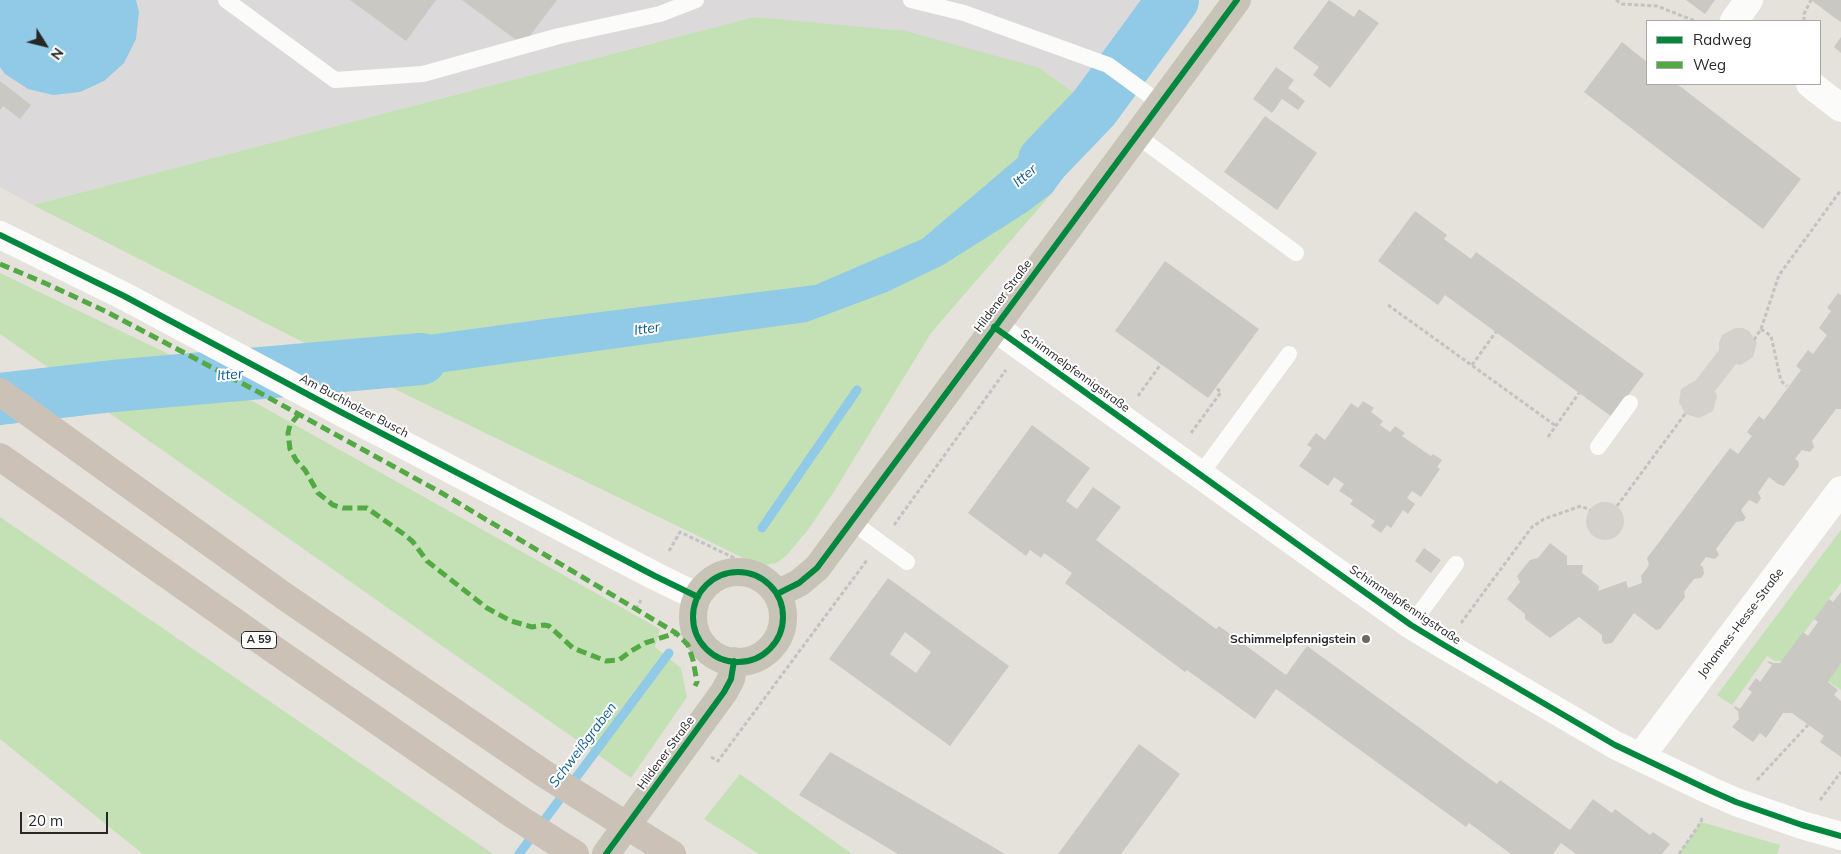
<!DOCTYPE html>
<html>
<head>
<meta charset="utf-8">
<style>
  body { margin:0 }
  #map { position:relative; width:1841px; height:854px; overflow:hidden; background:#e5e2dc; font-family:Mulish,sans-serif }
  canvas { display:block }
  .legend { position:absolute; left:1646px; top:20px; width:175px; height:65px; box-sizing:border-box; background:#fff; border:1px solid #a9a9a9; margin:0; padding:6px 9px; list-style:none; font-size:15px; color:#272727 }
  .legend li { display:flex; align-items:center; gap:10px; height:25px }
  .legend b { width:25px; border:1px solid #a9a9a9 }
  .north { position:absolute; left:20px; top:20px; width:50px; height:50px; -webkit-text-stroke:4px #fff; paint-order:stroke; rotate:126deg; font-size:14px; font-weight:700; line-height:20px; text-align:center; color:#272727 }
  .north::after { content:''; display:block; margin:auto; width:18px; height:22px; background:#272727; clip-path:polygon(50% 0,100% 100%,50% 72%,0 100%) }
  .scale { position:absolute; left:20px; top:812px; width:88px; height:22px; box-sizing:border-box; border:2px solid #272727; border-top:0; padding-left:6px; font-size:15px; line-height:18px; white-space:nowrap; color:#272727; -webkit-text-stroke:4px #fff; paint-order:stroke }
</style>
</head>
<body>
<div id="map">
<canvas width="1841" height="854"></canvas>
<ul class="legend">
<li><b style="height:6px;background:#00873e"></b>Radweg</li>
<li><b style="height:6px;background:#53aa44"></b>Weg</li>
</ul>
<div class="north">N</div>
<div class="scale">20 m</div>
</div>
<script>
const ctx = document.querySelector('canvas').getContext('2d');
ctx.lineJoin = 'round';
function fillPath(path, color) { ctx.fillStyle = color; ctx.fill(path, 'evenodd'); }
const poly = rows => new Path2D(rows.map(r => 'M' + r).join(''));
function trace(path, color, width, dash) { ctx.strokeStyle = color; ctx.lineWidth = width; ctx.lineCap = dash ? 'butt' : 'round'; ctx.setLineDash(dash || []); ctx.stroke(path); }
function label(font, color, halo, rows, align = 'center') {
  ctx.font = font + ' Mulish,sans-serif'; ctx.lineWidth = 4; ctx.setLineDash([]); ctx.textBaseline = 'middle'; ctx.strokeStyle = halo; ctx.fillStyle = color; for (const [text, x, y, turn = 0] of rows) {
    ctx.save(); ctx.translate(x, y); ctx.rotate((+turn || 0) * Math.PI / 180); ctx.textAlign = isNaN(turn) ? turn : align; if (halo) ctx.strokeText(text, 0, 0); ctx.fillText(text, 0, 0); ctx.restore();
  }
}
const industrial = poly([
  [0,0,1153,0,1135,24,1085,101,1040,68,754,17,33,205,0,187]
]);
const green = poly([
  [754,17,905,31,1040,68,1085,101,1098,126,1052,193,931,333,835,490,808,530,786,556,776,563,760,566,411,397,33,205],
  [0,273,185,362,69,382,0,334],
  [222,384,660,629,655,647,681,668,687,697,631,778,95,403],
  [0,517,493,854,143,854,0,739],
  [1841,530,1841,583,1783,661,1775,661,1767,656,1732,705,1717,695],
  [1841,663,1841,690,1828,681],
  [740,774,852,854,759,854,704,819],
  [1701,822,1780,845,1777,854,1679,854]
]);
const plaza = poly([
  [1735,328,1743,328,1749,331,1757,343,1753,357,1741,365,1736,364,1715,391,1717,396,1713,411,1699,418,1685,414,1679,402,1681,389,1696,380,1719,350,1719,343,1722,335],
  '1586 521a19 19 0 1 1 38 0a19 19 0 1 1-38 0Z'
]);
const water = poly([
  [0,0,136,0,139,12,136,39,124,63,104,81,80,92,53,95,28,89,5,74,0,67],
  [1153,0,1193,0,1161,43,1135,24],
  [1085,101,1107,117,1052,193,1027,212,943,265,887,292,807,322,379,381,318,350,545,319,815,285,922,239],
  [185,362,222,384,95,403,69,382]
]);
const stream = poly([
  [762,528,857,390],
  [519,854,669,653]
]);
const river = poly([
  [1044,160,1094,108,1173,0],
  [0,399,113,386,421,359]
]);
const building = poly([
  [350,0,436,0,406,41],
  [462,0,557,0,523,45],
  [1329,0,1354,17,1359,9,1379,23,1330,88,1313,75,1319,67,1293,48],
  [1686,0,1715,0,1705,14],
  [1811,0,1841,0,1841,22,1835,18],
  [1841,37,1841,53,1834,47],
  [1622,42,1647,62,1647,84,1677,84,1801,179,1763,229,1584,92],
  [1276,67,1294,80,1288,88,1305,101,1298,110,1282,99,1272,113,1253,99],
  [0,81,31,105,20,119,3,106,0,110],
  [1265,116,1317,153,1277,210,1224,172],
  [1415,211,1447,235,1444,239,1471,259,1476,252,1644,374,1612,417,1445,295,1438,305,1378,261],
  [1165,261,1259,329,1208,398,1115,331],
  [1838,293,1841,295,1841,409,1836,409,1812,441,1814,447,1810,452,1802,450,1795,459,1798,461,1799,466,1784,486,1778,484,1769,477,1758,493,1761,498,1757,504,1749,500,1741,510,1746,518,1743,521,1736,522,1716,549,1719,555,1715,559,1706,557,1700,565,1703,567,1704,574,1701,578,1694,579,1684,592,1685,597,1660,629,1656,630,1634,613,1612,643,1605,644,1602,641,1602,635,1579,617,1550,638,1525,619,1525,614,1507,599,1520,582,1517,576,1530,560,1538,558,1550,543,1567,556,1567,565,1583,565,1582,573,1599,586,1598,591,1626,581,1628,588,1642,583,1641,576,1649,565,1647,558,1730,448,1738,454,1752,436,1747,432,1759,416,1764,420,1801,370,1796,366,1808,350,1813,354,1827,335,1819,328,1831,311,1827,308],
  [1363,401,1374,408,1371,412,1383,421,1380,425,1390,432,1395,426,1405,433,1402,436,1431,456,1433,454,1442,460,1437,467,1440,469,1421,497,1412,491,1407,498,1415,504,1408,514,1403,510,1391,528,1387,525,1381,533,1371,526,1375,521,1350,504,1353,500,1339,491,1344,484,1334,477,1328,486,1299,466,1312,448,1307,445,1316,433,1325,440,1351,403,1358,408],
  [1032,425,1090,468,1066,501,1077,509,1093,487,1121,507,1096,540,1216,629,1219,626,1286,675,1307,646,1497,784,1500,780,1570,830,1593,799,1612,813,1615,809,1650,835,1653,832,1670,844,1662,854,1576,854,1561,843,1553,854,1511,854,1469,823,1466,827,1276,689,1255,719,1187,670,1185,672,1065,583,1072,573,1044,553,1041,558,1030,550,1026,556,968,513],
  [1424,548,1441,560,1431,573,1415,561],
  [888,578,1009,666,950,746,829,659],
  [905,632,931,652,916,673,890,654],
  [1841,592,1841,663,1828,682,1838,690,1834,695,1841,701,1841,757,1820,742,1824,736,1792,713,1783,713,1766,738,1760,733,1753,742,1732,727,1739,719,1738,711,1734,708,1735,706,1740,709,1752,692,1748,689,1756,678,1760,682,1772,665,1767,662,1769,661,1773,663,1780,663,1803,632,1808,636,1818,622,1814,619,1829,599,1833,602],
  [1139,744,1180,774,1121,854,1058,854],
  [830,752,1005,854,898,854,799,795]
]);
const path = poly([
  [1616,0,1622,4,1657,6,1695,21],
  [1804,21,1804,14,1811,0],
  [1388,305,1556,426],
  [1761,329,1771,336,1781,381,1787,386],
  [1754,340,1761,329,1779,275,1841,190],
  [1472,365,1496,332],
  [1138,396,1161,364],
  [1191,433,1221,392,1216,388],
  [1548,437,1579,393],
  [1617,506,1685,414],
  [894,525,1006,370],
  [669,551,680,532,751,566,764,567],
  [636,609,641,600],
  [1461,623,1532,527,1544,519,1581,506,1590,510],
  [711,757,718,761,867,560],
  [1757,780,1808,725],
  [1820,800,1841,772],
  [1679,854,1701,822,1702,817]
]);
const lane = poly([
  [226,0,335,80,423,74,559,36,660,14,696,0],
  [911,0,964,13,1108,65,1160,103],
  [1136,135,1296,253],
  [1598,447,1630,403],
  [1200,475,1289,354],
  [851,521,907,562],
  [1411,625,1456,564]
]);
const street = poly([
  [1734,21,1749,0],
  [1810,84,1841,108],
  [994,327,1311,554,1411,625,1444,645,1615,745,1709,790,1736,802,1802,825,1841,836],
  [1641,756,1841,490]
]);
const secondary = poly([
  [0,235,124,296,337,410,655,576,698,597]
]);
const primary = poly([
  '693 617a45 45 0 1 1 90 0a45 45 0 1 1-90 0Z',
  [777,594,799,583,817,568,1237,0],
  [606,854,724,692,731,679,734,661]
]);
const highway = poly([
  [0,392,284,596,543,773,672,854],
  [0,457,263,642,515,816,575,854]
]);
const quiet = poly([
  [0,264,47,284,105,311,251,388,440,492,676,633,688,645,693,660,697,682,695,686],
  [299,414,290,425,288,433,290,449,296,460,305,470,318,493,333,505,343,508,367,508,405,535,413,542,427,561,487,608,511,621,532,627,544,625,549,626,573,648,606,661,619,660,631,651,645,643,676,633]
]);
const cycleway = poly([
  [0,235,124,296,337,410,655,576,698,597],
  [994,327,1311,554,1411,625,1444,645,1615,745,1709,790,1736,802,1802,825,1841,836],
  '693 617a45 45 0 1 1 90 0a45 45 0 1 1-90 0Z',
  [777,594,799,583,817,568,1237,0],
  [606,854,724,692,731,679,734,661]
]);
const markers = [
  [1366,639,5,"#6a6866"]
];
const shields = [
  [259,640,35]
];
const shieldNames = [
  ["A 59",259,640]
];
const streetNames = [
  ["Hildener Straße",1003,296,-53],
  ["Schimmelpfennigstraße",1075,371,36],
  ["Am Buchholzer Busch",354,406,28],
  ["Schimmelpfennigstraße",1405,605,34],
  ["Johannes-Hesse-Straße",1741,623,-53],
  ["Hildener Straße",666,753,-54]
];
const poiNames = [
  ["Schimmelpfennigstein",1356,639]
];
const waterNames = [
  ["Itter",1025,176,-41],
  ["Itter",647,329,-8],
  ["Itter",230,375,-5],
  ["Schweißgraben",583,745,-53]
];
fillPath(industrial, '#dcd9db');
fillPath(green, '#c4e0b5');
fillPath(plaza, '#d4d0cb');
fillPath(water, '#91cae6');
trace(stream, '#91cae6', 9);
trace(river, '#91cae6', 52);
fillPath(building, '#cac8c3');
trace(path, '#c2c2c1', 3, [4, 2.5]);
trace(lane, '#fbfbfa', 16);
trace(street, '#fbfbfa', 28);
trace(secondary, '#fbfbfa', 28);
trace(primary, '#c7c4b7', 28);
trace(highway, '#cbc1b7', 28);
trace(quiet, '#53aa44', 5, [10, 5]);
trace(cycleway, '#00873e', 6);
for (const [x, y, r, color] of markers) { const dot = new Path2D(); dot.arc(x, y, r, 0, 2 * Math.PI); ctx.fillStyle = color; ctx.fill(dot); trace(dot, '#fff', 2); }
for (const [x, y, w] of shields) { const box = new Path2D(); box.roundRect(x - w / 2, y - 8.5, w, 17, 4); ctx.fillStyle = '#fff'; ctx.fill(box); trace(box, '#272727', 1); }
label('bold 11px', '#272727', null, shieldNames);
label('12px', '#272727', '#fff', streetNames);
label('bold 12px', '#272727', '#fff', poiNames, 'right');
label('italic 14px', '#115c91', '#fff', waterNames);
</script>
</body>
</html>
